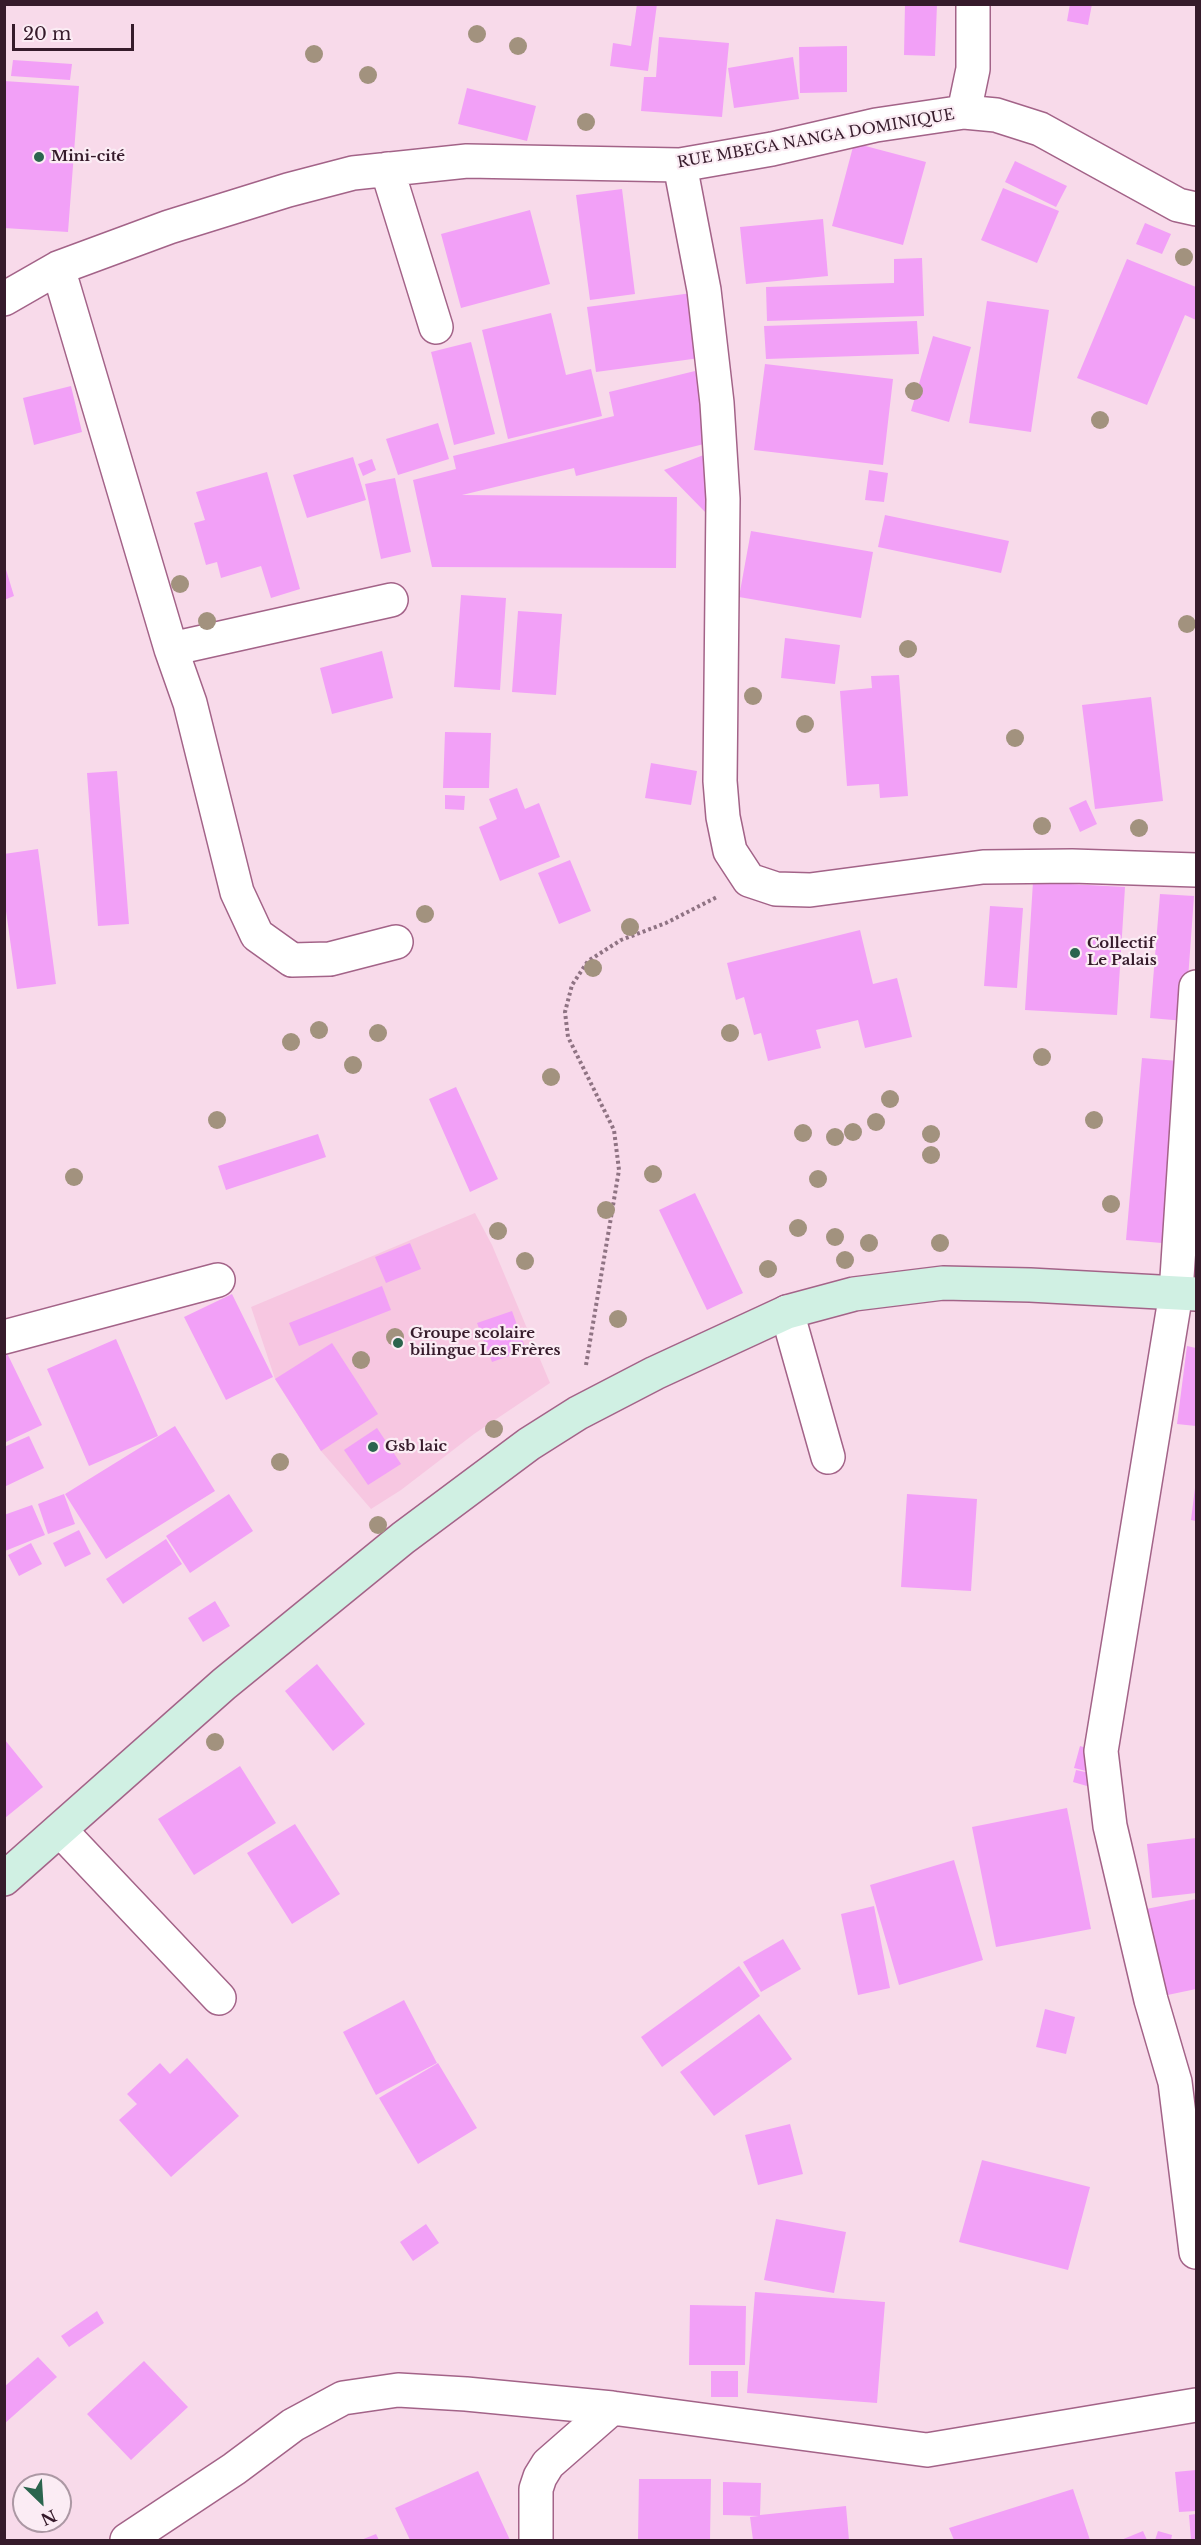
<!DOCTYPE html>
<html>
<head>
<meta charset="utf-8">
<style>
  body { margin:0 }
  #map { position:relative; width:1201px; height:2545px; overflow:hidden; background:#f8daea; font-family:"Libre Baskerville",serif }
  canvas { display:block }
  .frame { position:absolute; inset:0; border:6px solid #361b2b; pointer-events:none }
  .north { position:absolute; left:12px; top:2473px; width:60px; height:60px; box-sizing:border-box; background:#fbecf4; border:2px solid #ac98a4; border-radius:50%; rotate:155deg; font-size:16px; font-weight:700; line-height:24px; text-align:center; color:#361b2b }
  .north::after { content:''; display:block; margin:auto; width:21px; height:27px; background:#2b654e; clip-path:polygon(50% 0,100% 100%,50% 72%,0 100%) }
  .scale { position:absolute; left:12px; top:24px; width:122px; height:27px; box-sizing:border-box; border:3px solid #361b2b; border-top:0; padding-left:8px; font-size:18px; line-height:21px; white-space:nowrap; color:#361b2b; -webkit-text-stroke:4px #fbecf4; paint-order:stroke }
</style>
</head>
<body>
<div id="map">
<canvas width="1201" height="2545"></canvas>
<div class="frame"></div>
<div class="north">N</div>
<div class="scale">20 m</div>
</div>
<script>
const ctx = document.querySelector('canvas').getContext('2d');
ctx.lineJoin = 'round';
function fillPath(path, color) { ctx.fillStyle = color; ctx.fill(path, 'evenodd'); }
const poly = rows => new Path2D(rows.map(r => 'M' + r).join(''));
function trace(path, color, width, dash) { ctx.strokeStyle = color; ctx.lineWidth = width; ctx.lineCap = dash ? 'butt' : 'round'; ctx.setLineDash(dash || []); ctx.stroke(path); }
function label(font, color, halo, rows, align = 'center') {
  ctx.font = font + ' "Libre Baskerville",serif'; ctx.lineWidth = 4.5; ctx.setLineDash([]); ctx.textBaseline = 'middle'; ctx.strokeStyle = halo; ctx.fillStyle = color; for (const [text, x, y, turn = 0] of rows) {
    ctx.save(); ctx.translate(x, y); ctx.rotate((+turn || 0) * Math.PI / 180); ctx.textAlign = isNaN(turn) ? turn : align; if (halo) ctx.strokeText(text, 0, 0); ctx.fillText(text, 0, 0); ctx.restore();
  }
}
const built = poly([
  [475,1213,492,1245,550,1383,474,1434,401,1490,371,1509,321,1451,275,1379,251,1307]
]);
const building = poly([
  [637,4,657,4,648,71,610,66,613,43,631,46],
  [905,4,937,4,935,56,904,55],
  [1070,4,1092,4,1088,25,1067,21],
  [659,37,729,43,722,117,641,111,644,77,656,77],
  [847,46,847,92,800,93,799,47],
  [793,57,799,99,734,108,728,68],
  [13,60,72,64,70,80,11,76],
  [4,81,79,86,68,232,4,228],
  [467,88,536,106,527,141,458,124],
  [854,143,926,162,903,245,832,226],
  [1015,161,1067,186,1056,207,1005,182],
  [1003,188,1059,211,1037,263,981,240],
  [622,189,635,294,590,300,576,195],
  [530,210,550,284,461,308,441,234],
  [823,219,828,276,746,284,740,227],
  [1145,223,1171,234,1162,254,1136,244],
  [922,258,924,316,767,321,766,287,894,283,894,259],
  [1127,259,1196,287,1196,320,1185,315,1147,405,1077,378],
  [692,293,700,358,596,372,587,307],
  [987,301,1049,310,1031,432,969,423],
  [551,313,566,375,591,369,602,416,508,439,482,330],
  [917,321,919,354,766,359,764,326],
  [933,336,971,347,949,422,911,411],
  [471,342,495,434,454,445,431,352],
  [765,364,893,379,883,465,754,450],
  [695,371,712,442,576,476,574,468,462,495,677,497,676,568,432,567,413,480,456,469,453,456,614,416,609,392],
  [71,386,82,432,34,445,23,398],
  [438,423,449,459,398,475,386,439],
  [709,453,707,514,664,470],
  [353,457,366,500,307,518,293,475],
  [372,459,376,470,363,476,358,464],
  [869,470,888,473,884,502,865,500],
  [267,472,300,589,271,598,261,566,221,578,217,562,206,565,194,523,205,520,196,492],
  [395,478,411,552,381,559,365,484],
  [885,515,1009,541,1001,573,878,547],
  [751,531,873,552,861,618,739,597],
  [4,563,14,596,4,600],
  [461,595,506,598,500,690,454,687],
  [518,611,562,614,556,695,512,692],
  [785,638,840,645,835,684,781,678],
  [382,651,393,698,332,714,320,668],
  [899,675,908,796,880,798,879,784,847,786,840,691,872,688,871,676],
  [1151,697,1163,801,1095,809,1082,705],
  [445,732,491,733,489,788,443,788],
  [651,763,697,771,691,805,645,798],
  [117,771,129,924,98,926,87,773],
  [517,788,525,809,539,803,560,857,500,881,479,827,497,819,489,799],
  [445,795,465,796,464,810,445,809],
  [1086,800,1097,824,1080,832,1069,808],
  [38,849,56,984,17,989,4,897,4,854],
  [570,860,591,911,559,924,538,873],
  [1033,882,1125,887,1117,1015,1025,1010],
  [1160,894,1194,896,1185,1021,1150,1018],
  [990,906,1023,908,1017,988,984,986],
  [860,930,873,984,897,978,912,1037,865,1048,858,1020,816,1030,821,1048,768,1061,761,1033,754,1035,744,997,736,1000,727,963],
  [1142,1058,1178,1061,1162,1243,1126,1240],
  [456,1087,498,1179,470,1192,429,1099],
  [318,1134,326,1157,226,1190,218,1166],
  [695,1193,743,1293,707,1310,659,1210],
  [410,1243,421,1269,386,1283,375,1257],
  [382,1286,391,1310,299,1346,289,1323],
  [232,1294,273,1377,226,1400,184,1317],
  [512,1311,526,1350,492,1362,477,1323],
  [116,1339,158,1436,89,1466,47,1369],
  [332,1343,378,1414,321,1451,275,1379],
  [1187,1346,1196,1348,1196,1426,1177,1424],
  [4,1347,42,1425,4,1443],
  [175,1426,215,1491,106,1559,65,1494],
  [377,1428,401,1464,368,1485,344,1450],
  [29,1436,44,1468,4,1487,4,1447],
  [1195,1488,1196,1489,1196,1521,1191,1520],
  [64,1494,75,1524,48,1534,38,1504],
  [229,1494,253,1531,190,1573,166,1536],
  [907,1494,977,1499,971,1591,901,1587],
  [32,1505,45,1535,5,1551,4,1515],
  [79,1530,91,1554,65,1567,53,1543],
  [166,1539,182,1564,123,1604,106,1579],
  [31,1543,42,1564,19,1576,8,1555],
  [215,1601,230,1626,203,1642,188,1618],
  [317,1664,365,1724,333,1751,285,1691],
  [5,1740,43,1787,5,1818],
  [1080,1746,1096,1751,1090,1772,1074,1768],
  [240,1766,276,1823,194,1875,158,1819],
  [1076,1770,1090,1773,1087,1786,1073,1782],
  [1067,1808,1091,1929,996,1947,972,1827],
  [295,1824,340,1894,292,1924,247,1853],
  [1196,1838,1196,1893,1152,1898,1147,1844],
  [954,1860,983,1960,899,1985,870,1885],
  [1196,1899,1196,1989,1158,1997,1141,1910],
  [874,1906,890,1988,858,1995,841,1914],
  [783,1939,801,1969,761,1992,743,1962],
  [739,1966,760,1996,662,2067,641,2037],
  [404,2000,437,2063,376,2095,343,2032],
  [1045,2009,1075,2017,1066,2054,1036,2047],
  [759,2014,792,2059,714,2116,680,2072],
  [187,2058,239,2116,171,2177,119,2120,137,2104,127,2094,160,2063,170,2074],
  [438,2063,477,2128,418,2164,379,2098],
  [790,2124,803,2174,758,2185,745,2135],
  [982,2160,1090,2187,1068,2270,959,2242],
  [776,2219,846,2232,834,2293,764,2280],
  [426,2224,439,2243,413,2261,400,2242],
  [755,2292,885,2302,877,2403,747,2393],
  [690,2305,746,2306,745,2365,689,2365],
  [97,2311,104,2323,69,2347,61,2336],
  [38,2357,57,2377,4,2424,4,2387],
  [144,2361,188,2407,131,2460,87,2414],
  [711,2371,738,2371,738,2397,711,2397],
  [1196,2470,1196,2511,1179,2512,1175,2472],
  [478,2471,510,2540,410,2540,395,2508],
  [639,2479,711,2479,710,2540,638,2540],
  [723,2482,761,2483,760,2515,846,2506,849,2540,753,2540,750,2517,759,2516,723,2515],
  [1073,2489,1090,2540,954,2540,949,2528],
  [1196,2514,1196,2540,1191,2540,1189,2515],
  [1143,2531,1147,2540,1121,2540],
  [1158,2531,1172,2535,1171,2540,1155,2540],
  [376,2534,379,2540,361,2540]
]);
const path = poly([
  [586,1365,619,1170,614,1130,568,1037,565,1012,572,985,588,961,621,940,666,923,717,897]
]);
const street = poly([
  [964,112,973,69,973,4],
  [680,165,704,290,717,403,723,499,720,781,723,817,730,851,749,880,776,889,810,890,983,867,1072,866,1196,870],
  [387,169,436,327],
  [58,268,171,649,190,703,237,892,257,935,292,960,330,959,396,942],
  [4,299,58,268,169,227,288,190,353,173,467,161,680,165,772,149,876,125,964,112,996,115,1040,129,1178,205,1196,209],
  [171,649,391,600],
  [1196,987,1176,1293,1101,1751,1110,1826,1151,2000,1175,2082,1196,2252],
  [787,1312,828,1457],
  [4,1337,218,1280],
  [60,1830,219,1998],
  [127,2540,234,2469,293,2425,343,2398,398,2390,466,2394,612,2408,927,2450,1196,2405],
  [536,2540,536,2489,540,2477,548,2464,612,2408]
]);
const secondary = poly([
  [4,1879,224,1684,403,1538,529,1444,578,1413,655,1373,787,1312,854,1294,943,1283,1030,1285,1196,1294]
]);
const trees = [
  [477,34],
  [518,46],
  [314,54],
  [368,75],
  [586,122],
  [1184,257],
  [914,391],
  [1100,420],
  [180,584],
  [207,621],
  [1187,624],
  [908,649],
  [753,696],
  [805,724],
  [1015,738],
  [1042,826],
  [1139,828],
  [425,914],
  [630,927],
  [593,968],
  [319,1030],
  [378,1033],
  [730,1033],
  [291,1042],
  [1042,1057],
  [353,1065],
  [551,1077],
  [890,1099],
  [217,1120],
  [1094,1120],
  [876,1122],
  [853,1132],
  [803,1133],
  [931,1134],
  [835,1137],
  [931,1155],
  [653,1174],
  [74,1177],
  [818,1179],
  [1111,1204],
  [606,1210],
  [798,1228],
  [498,1231],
  [835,1237],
  [869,1243],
  [940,1243],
  [845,1260],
  [525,1261],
  [768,1269],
  [618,1319],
  [395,1337],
  [361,1360],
  [494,1429],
  [280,1462],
  [378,1525],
  [215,1742]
];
const markers = [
  [39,157,6,"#2b654e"],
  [1075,953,6,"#2b654e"],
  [398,1343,6,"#2b654e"],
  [373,1447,6,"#2b654e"]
];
const streetNames = [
  ["RUE MBEGA NANGA DOMINIQUE",816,139,-10]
];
const poiNames = [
  ["Mini-cité",51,157],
  ["Collectif",1087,944],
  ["Le Palais",1087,961],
  ["Groupe scolaire",410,1334],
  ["bilingue Les Frères",410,1351],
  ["Gsb laic",385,1447]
];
fillPath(built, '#f7c7e1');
fillPath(building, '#f2a0f7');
trace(street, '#a36388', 36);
trace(secondary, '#a36388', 36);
trace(path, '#8f7383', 4, [3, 3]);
trace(street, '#fff', 33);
trace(secondary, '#d0f0e3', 33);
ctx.fillStyle = '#a2927e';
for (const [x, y] of trees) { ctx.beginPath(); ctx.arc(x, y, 9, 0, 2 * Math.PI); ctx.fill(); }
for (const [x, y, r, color] of markers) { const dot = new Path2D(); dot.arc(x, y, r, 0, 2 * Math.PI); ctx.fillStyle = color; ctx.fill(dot); trace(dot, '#fbecf4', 2); }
label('15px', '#361b2b', '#fbecf4', streetNames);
label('bold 15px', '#361b2b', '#fbecf4', poiNames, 'left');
</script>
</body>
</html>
